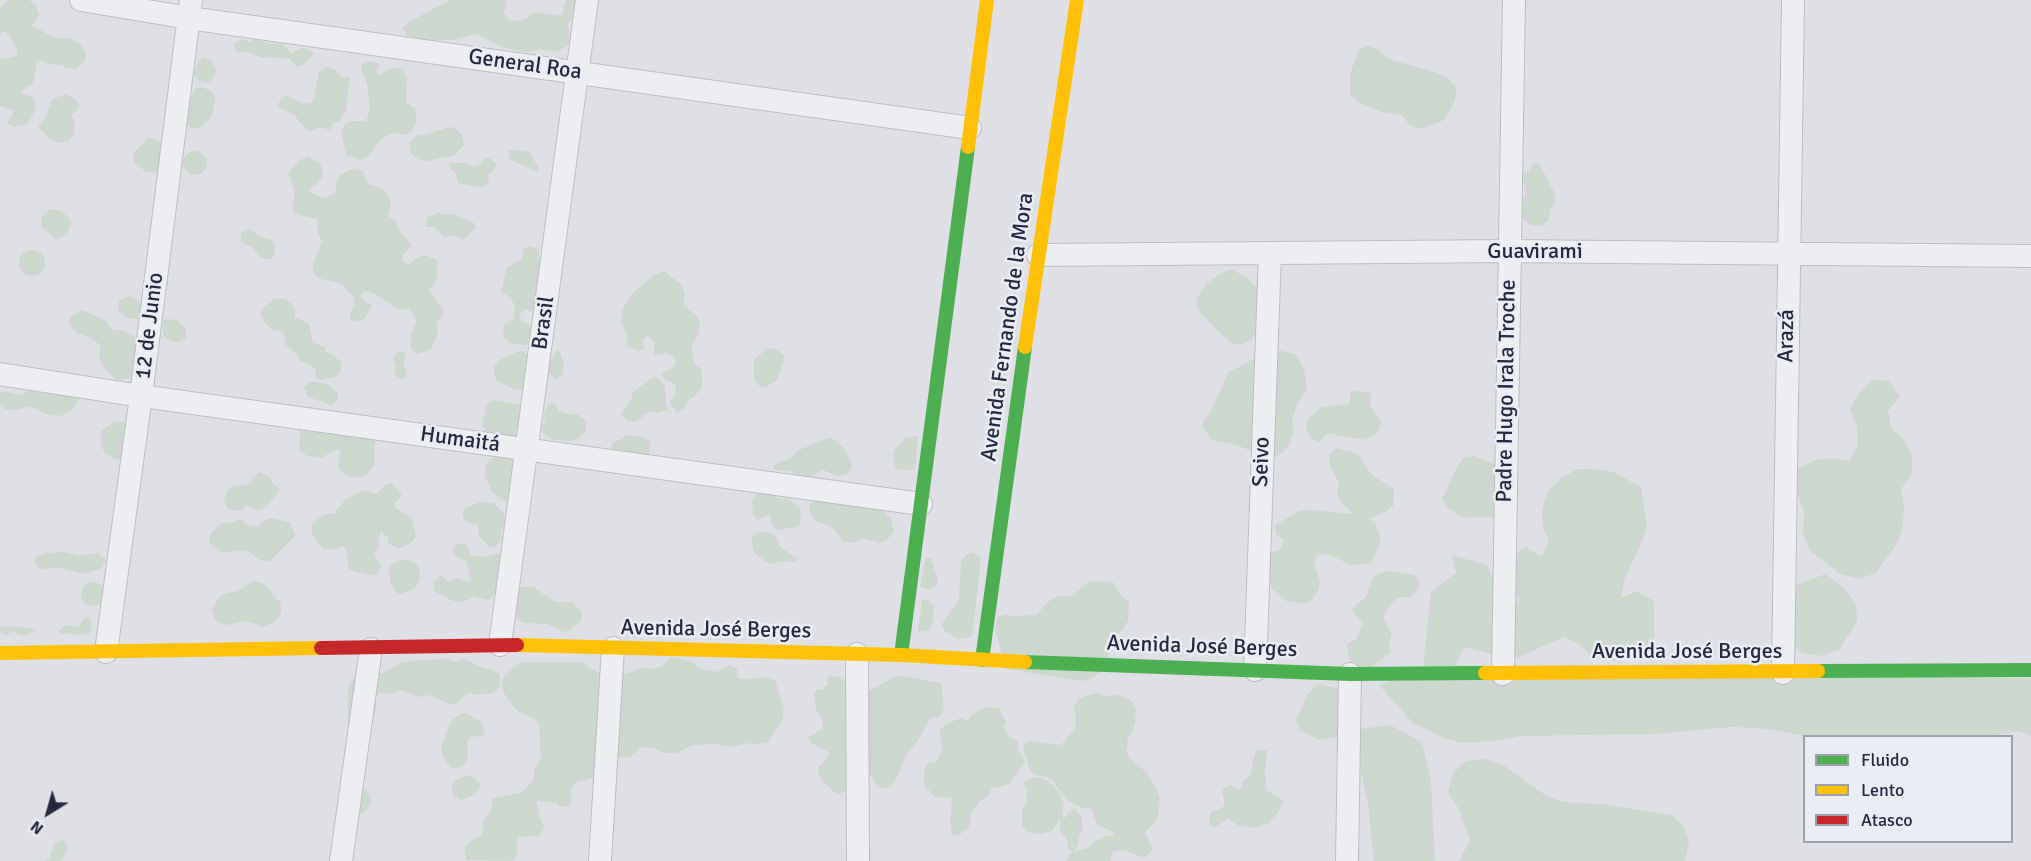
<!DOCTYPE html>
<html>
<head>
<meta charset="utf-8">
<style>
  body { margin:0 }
  #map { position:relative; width:2031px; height:861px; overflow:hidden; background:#dfe0e5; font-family:Signika,sans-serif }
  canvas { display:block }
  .legend { position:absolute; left:1803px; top:735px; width:210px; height:108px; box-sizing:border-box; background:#ebedf5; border:2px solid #9b9fac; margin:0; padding:8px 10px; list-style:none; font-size:18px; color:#24293f }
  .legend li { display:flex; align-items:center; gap:12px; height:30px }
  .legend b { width:30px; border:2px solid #9b9fac }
  .north { position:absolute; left:18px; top:783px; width:60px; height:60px; -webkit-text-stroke:4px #ebedf5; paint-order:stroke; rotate:217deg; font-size:16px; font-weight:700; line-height:24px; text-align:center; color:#24293f }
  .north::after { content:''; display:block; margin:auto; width:21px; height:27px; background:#24293f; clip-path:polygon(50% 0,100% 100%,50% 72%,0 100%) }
</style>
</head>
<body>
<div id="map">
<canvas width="2031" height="861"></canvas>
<ul class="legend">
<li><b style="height:8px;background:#4caf50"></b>Fluido</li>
<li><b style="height:8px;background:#ffc107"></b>Lento</li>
<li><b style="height:8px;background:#c62828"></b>Atasco</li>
</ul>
<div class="north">N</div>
</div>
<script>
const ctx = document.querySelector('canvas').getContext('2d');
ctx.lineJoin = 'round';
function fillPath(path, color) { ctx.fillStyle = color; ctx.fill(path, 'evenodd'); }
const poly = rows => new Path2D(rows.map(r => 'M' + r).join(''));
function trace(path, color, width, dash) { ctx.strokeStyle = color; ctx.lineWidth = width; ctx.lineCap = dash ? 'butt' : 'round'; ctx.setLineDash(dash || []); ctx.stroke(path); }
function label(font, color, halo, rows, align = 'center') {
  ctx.font = font + ' Signika,sans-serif'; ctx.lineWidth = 5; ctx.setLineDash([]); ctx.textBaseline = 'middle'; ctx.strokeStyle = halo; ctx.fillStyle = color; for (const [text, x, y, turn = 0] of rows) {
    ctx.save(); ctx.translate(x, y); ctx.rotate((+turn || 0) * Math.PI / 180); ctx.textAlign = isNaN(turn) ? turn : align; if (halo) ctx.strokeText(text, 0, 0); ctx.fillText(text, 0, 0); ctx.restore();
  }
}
const green = poly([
  [9,0,29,0,36,5,39,15,32,26,56,38,71,38,82,46,86,54,86,59,76,69,66,68,62,65,48,64,44,61,40,61,37,64,33,83,22,90,22,94,31,96,34,99,36,108,28,124,14,127,6,122,13,115,13,110,0,106,0,59,13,57,17,54,17,50,8,33,3,31,0,35,0,7],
  [450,0,504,0,507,1,504,13,509,20,518,21,527,18,534,12,561,16,566,0,594,0,568,23,570,43,563,49,555,52,540,49,529,52,513,50,495,44,477,34,452,40,426,40,407,36,403,28,409,22],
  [242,39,251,42,255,39,268,43,282,44,292,53,301,48,305,48,313,53,312,57,301,66,296,66,290,59,285,58,281,59,271,57,262,58,248,52,239,53,235,50,234,44],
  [1367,46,1377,49,1391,60,1429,70,1447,78,1455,85,1456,95,1453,105,1444,120,1426,127,1416,128,1408,123,1402,115,1382,112,1365,106,1350,95,1350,77,1352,68,1359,50],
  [203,57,212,61,216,70,213,79,207,83,199,81,195,77,194,73,197,64],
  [367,61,377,63,379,67,376,71,378,75,394,67,403,69,407,78,406,102,415,108,417,122,412,131,404,135,394,132,382,138,368,157,360,160,346,155,341,132,346,123,350,121,365,121,368,117,370,108,367,85,361,67,363,63],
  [327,67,336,70,341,77,350,77,346,111,338,122,333,122,332,127,329,130,320,127,311,131,306,130,295,116,278,106,279,102,286,95,301,103,309,103,313,101,319,72],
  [202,87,211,91,215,97,215,103,212,115,208,121,200,127,193,129,187,125,189,104,192,94,197,88],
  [66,94,77,101,79,107,72,116,75,125,74,134,68,141,59,143,49,139,38,126,47,114,52,99],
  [449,127,455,128,462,135,464,145,455,155,428,161,419,160,411,153,409,143,415,136,428,134],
  [147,137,164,143,159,173,146,172,134,162,133,157,134,152,145,142],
  [515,150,529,152,539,168,538,172,510,160,508,151],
  '183 163a12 12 0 1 1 24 0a12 12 0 1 1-24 0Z',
  [309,156,321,165,323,175,318,183,308,191,323,198,332,195,335,192,338,178,341,174,354,168,359,169,363,171,368,184,381,188,388,194,391,207,388,216,396,221,399,230,411,244,410,248,403,255,402,259,405,263,410,264,416,258,425,255,437,260,437,279,429,290,444,311,440,320,436,322,438,334,430,350,416,354,411,349,411,334,417,319,408,308,399,310,375,294,366,291,362,293,360,297,366,303,371,304,371,308,363,320,354,322,350,318,350,313,355,305,353,296,340,283,321,279,313,273,313,264,322,242,318,233,317,219,298,215,294,212,292,207,295,193,289,175,290,170,300,160],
  [489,158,496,164,495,169,488,174,489,183,482,188,458,183,456,174,449,167,450,163,465,163,474,167,478,166,484,159],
  [1539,163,1555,194,1555,203,1550,210,1549,220,1541,226,1531,225,1523,219,1520,210,1526,191,1521,173,1531,171,1531,165],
  [54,209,63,212,72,222,67,234,59,239,55,239,41,227,42,217,49,210],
  [440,212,442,215,452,214,474,223,477,227,463,240,454,236,445,237,434,227,425,227,427,217],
  [248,228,263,238,270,239,274,242,275,251,272,259,262,259,253,248,241,242,241,233],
  [531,246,539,250,539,260,541,264,538,272,539,308,530,311,525,309,519,315,521,320,536,330,532,344,523,345,510,343,504,338,503,326,513,319,515,307,511,298,501,292,507,267,519,261,522,258,524,248],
  '19 263a13 13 0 1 1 26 0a13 13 0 1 1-26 0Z',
  [1232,269,1248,279,1262,293,1256,332,1251,340,1243,344,1233,344,1225,338,1204,317,1198,309,1196,299,1207,283,1223,272],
  [664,271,682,285,685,294,683,304,698,317,700,326,698,335,691,347,695,364,702,370,702,387,695,396,689,400,683,410,677,413,669,401,676,395,675,384,664,379,662,374,673,367,676,363,675,358,666,352,662,355,653,355,655,342,647,336,643,339,644,349,639,351,631,348,627,345,627,335,621,322,623,308,635,291,654,275],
  [131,296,139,301,142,306,140,317,136,319,126,317,118,310,119,301,126,297],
  [274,299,285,299,291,303,295,309,295,317,309,324,313,342,325,347,325,351,333,355,341,362,341,371,335,377,320,380,316,378,315,368,299,360,297,355,286,345,283,332,273,330,264,322,261,315,261,310],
  [82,310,106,321,112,330,122,330,135,336,140,341,133,376,121,381,116,380,102,365,99,357,100,345,91,338,77,333,70,326,69,321,71,317],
  [167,319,177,320,185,328,186,337,181,342,173,342,163,336,163,321],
  [767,348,776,349,784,355,783,362,777,380,766,387,761,388,754,379,754,360],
  [557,350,560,351,564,365,562,376,556,380,548,372,548,365],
  [1278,350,1295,354,1304,369,1307,389,1297,404,1292,421,1294,431,1288,448,1273,459,1236,445,1212,440,1201,425,1212,410,1228,372,1245,364,1260,354],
  [403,351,406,357,403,366,407,371,405,378,401,380,394,374,396,367,393,358,398,352],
  [519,351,523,351,531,357,525,390,515,390,497,381,495,377,494,367,502,358],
  [655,376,665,386,666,405,670,413,666,410,658,413,648,412,637,421,628,421,621,414,631,399,633,392],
  [1871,380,1889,381,1900,397,1888,411,1891,428,1904,439,1912,456,1912,474,1901,489,1904,506,1903,524,1898,542,1876,573,1859,579,1840,574,1809,550,1803,533,1804,513,1792,475,1799,468,1815,460,1832,458,1849,461,1858,445,1857,427,1850,409,1859,393],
  [310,381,327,384,337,392,338,399,331,405,308,397,304,388],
  [32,387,79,398,78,402,72,410,62,416,45,414,30,406,16,410,4,409,0,405,0,393,5,391,19,395,27,392],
  [1351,391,1371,392,1370,405,1381,421,1379,430,1372,437,1363,440,1327,433,1319,443,1310,438,1306,429,1307,420,1321,407,1349,404],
  [493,400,521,405,526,439,490,435,482,426,487,405],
  [550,402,556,405,559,411,567,414,577,414,585,420,586,429,582,436,574,441,566,441,551,439,543,433,542,426,545,420,544,412],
  [115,421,129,423,126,460,114,459,105,453,101,446,101,431],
  [297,426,375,437,374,465,366,475,356,478,347,476,339,470,338,465,341,452,337,449,321,458,307,456,299,450,300,436],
  [626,435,640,436,649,440,651,443,649,447,650,451,648,457,613,452,611,447,613,442,620,440],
  [913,436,918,437,915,470,898,470,895,467,893,454,895,448,900,445,904,438],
  [828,438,832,438,843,447,852,463,852,468,846,475,837,476,823,470,818,472,812,479,803,479,791,471,776,470,773,467,779,461,788,460,799,450],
  [1336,448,1353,452,1361,458,1371,474,1394,489,1393,508,1391,507,1385,512,1369,519,1375,521,1380,537,1379,546,1371,563,1352,565,1326,554,1317,556,1314,565,1320,581,1318,591,1313,599,1305,604,1286,601,1272,589,1266,570,1267,560,1272,552,1281,549,1284,540,1276,534,1275,525,1299,511,1308,510,1354,514,1341,503,1337,493,1339,484,1330,465,1329,455],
  [499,456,511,457,517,462,509,502,502,500,492,492,485,477,486,464,489,460],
  [1474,456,1502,467,1501,512,1493,517,1464,518,1448,508,1442,499,1458,465,1464,457],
  [1577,469,1596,469,1614,472,1641,487,1647,526,1642,542,1625,578,1621,598,1637,591,1654,601,1654,638,1647,655,1610,661,1592,657,1580,645,1564,637,1512,660,1464,647,1456,665,2031,679,2031,736,2019,731,1990,736,1806,736,1769,729,1731,727,1656,734,1522,736,1503,740,1464,743,1446,739,1413,723,1379,685,1423,667,1431,592,1456,573,1452,555,1487,565,1503,601,1521,601,1509,589,1509,556,1526,547,1542,557,1549,540,1543,529,1542,510,1547,493,1560,479],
  [259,472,270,477,273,484,279,488,277,495,261,510,256,510,248,505,240,511,228,509,224,503,226,493,232,486,246,485],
  [391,483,401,493,401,497,395,503,395,508,412,518,416,536,413,541,402,548,397,548,388,543,388,538,381,531,378,539,380,543,374,555,381,566,378,574,373,576,349,570,346,548,342,546,333,550,324,549,317,542,312,534,312,524,323,515,332,513,333,515,344,501,355,494,363,490,376,494,386,484],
  [759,492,776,496,778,499,787,498,795,504,801,510,800,524,797,527,777,530,771,523,770,514,758,520,753,515,752,500],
  [818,498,881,509,891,518,894,531,888,539,880,543,862,538,854,543,844,542,832,527,815,521,809,510,811,502],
  [480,502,494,503,505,515,506,524,501,530,502,539,494,548,489,547,479,536,478,525,467,522,463,518,462,514,464,509],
  [272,518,290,522,294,531,295,536,269,562,260,560,248,551,219,552,209,542,211,533,221,523,228,523,241,519,248,525,257,527,267,519],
  [758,532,767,532,775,536,778,540,778,545,797,559,794,562,784,561,770,564,757,556,754,552,751,538],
  [458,544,463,544,468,546,470,555,485,557,498,553,502,555,502,585,491,598,487,600,473,596,468,600,461,602,453,601,434,591,434,581,440,576,442,576,449,582,455,578,471,582,466,561,457,557,452,551],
  [65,552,79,556,98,553,106,560,102,568,84,574,60,568,40,569,34,562,35,557,46,553],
  [973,552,981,558,972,637,957,639,945,631,942,627,943,622,959,599,961,560,969,553],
  [926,557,931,558,938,580,937,584,930,590,920,587],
  [408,559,419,566,420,580,415,588,402,594,397,593,391,584,388,570,393,563],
  [1389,571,1415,575,1420,583,1417,591,1410,597,1401,597,1392,602,1383,618,1392,634,1389,643,1391,653,1368,669,1351,663,1348,654,1347,644,1356,639,1363,624,1351,609,1366,597,1372,579,1379,573],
  [1825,574,1843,587,1855,602,1858,620,1839,650,1821,656,1802,653,1788,640,1790,588],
  [254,581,262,583,269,588,273,596,280,602,282,612,277,620,264,627,247,621,227,625,218,623,215,619,212,609,219,597,227,593,237,591],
  [1089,581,1113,582,1121,595,1129,602,1128,621,1123,629,1111,641,1105,669,1091,679,1081,681,1006,669,995,630,998,617,1005,614,1011,616,1036,615,1048,602,1057,596,1072,596],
  '81 594a12 12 0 1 1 24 0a12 12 0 1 1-24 0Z',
  [521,587,533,587,556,602,573,602,582,613,581,621,565,633,548,624,523,623,517,617,514,607,517,589],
  [927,599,934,605,933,624,927,631,918,632,922,600],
  [86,616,91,620,91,632,88,634,76,635,69,633,62,634,58,631,65,625,78,627],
  [0,626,23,627,27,629,31,628,35,632,21,636,13,631,7,635,0,632],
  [671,657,691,661,698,668,716,672,729,665,737,669,738,678,746,679,768,677,775,680,784,709,783,718,768,742,758,744,750,743,732,747,716,744,692,745,677,753,664,753,654,748,641,747,630,757,612,758,597,771,592,778,574,783,571,792,571,802,569,805,560,807,557,803,537,801,540,818,544,827,539,836,517,837,517,854,513,861,466,860,464,847,476,837,482,836,484,819,490,813,493,798,521,793,533,781,535,768,541,759,539,724,535,719,517,711,505,695,502,685,504,677,515,666,522,662,583,662,588,667,602,674,626,674,643,668,652,669,661,667],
  [447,659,455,662,464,659,483,668,493,670,500,675,499,688,493,693,473,695,470,692,455,704,450,704,428,695,419,697,401,690,391,694,380,693,376,695,376,709,370,732,353,737,348,731,348,688,352,680,359,673,384,673,400,663,417,660],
  [830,676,840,677,848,685,846,791,839,794,834,792,821,780,818,773,818,768,830,753,811,743,808,738,823,728,822,717,816,711,814,693,817,690,823,690,825,686,828,685,827,679],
  [904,676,941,683,944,710,939,717,930,718,922,734,906,756,895,782,888,788,878,787,867,770,862,694,895,677],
  [1318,684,1337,688,1344,692,1353,730,1390,725,1422,742,1431,781,1435,861,1374,861,1368,805,1352,731,1346,736,1318,740,1300,730,1296,720,1308,694],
  [1097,693,1107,696,1117,695,1126,697,1133,702,1136,709,1135,723,1132,732,1127,740,1128,744,1126,750,1130,758,1147,773,1158,792,1160,800,1157,820,1145,832,1153,849,1145,858,1123,850,1113,851,1111,861,1066,861,1072,852,1069,850,1066,838,1060,832,1060,820,1052,831,1040,834,1028,832,1022,826,1022,811,1026,804,1027,790,1024,783,1032,778,1040,777,1052,784,1062,797,1064,805,1062,815,1065,818,1071,809,1075,809,1081,816,1083,830,1079,836,1078,845,1074,852,1088,848,1092,843,1105,836,1114,835,1112,831,1101,827,1096,822,1092,809,1083,808,1067,801,1053,781,1047,777,1034,775,1030,771,1023,747,1029,741,1061,745,1075,728,1076,717,1073,708,1079,698],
  [987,707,999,708,1006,722,1003,727,1009,736,1018,742,1019,752,1025,761,1009,784,995,788,990,786,991,790,987,797,980,801,972,812,969,827,958,836,952,834,950,822,952,798,935,797,924,785,924,772,928,763,937,761,943,747,941,744,940,729,948,723,961,718,968,721,972,714],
  [463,713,467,713,482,723,485,732,482,736,470,737,467,744,468,751,467,760,462,767,452,768,445,761,441,749,448,728,453,719],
  [1258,750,1266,750,1267,752,1265,769,1266,790,1283,800,1280,809,1269,823,1255,828,1237,825,1228,818,1217,826,1214,827,1209,824,1210,813,1223,807,1225,803,1222,794,1223,789,1231,785,1238,790,1242,788,1242,782,1250,775,1255,753],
  [1486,759,1503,765,1548,797,1564,802,1601,804,1671,815,1684,826,1689,842,1685,861,1459,861,1470,840,1458,808,1448,792,1453,773,1466,761],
  [469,775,480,783,480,788,474,795,461,800,453,795,452,785,456,780],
  [361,785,371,795,370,805,365,812,356,815],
  [62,839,68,846,63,859,60,861,43,861,47,860,50,857,54,844]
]);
const street = poly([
  [81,0,189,18,970,128],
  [1038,255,1508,251,2031,256],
  [0,374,141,396,921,504],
  [500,645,587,0],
  [106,652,141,396,191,0],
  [857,654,858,861],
  [1255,670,1270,253],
  [1783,673,1793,0],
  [1503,674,1514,0],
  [341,861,371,649],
  [600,861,613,648],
  [1347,861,1350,674]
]);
const fast = poly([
  [901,655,968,147],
  [982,660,1025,347],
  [1025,662,1350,674,1485,673],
  [1818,671,2031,670]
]);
const slow = poly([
  [968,147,987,0],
  [1025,347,1077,0],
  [517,645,901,655,1025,662],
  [0,653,321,648],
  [1485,673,1818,671]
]);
const jam = poly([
  [321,648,517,645]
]);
const streetNames = [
  ["General Roa",525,65,8],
  ["Guavirami",1535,252],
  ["Brasil",544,323,-82],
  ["12 de Junio",150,326,-83],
  ["Avenida Fernando de la Mora",1008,327,-82],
  ["Arazá",1787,336,-89],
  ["Padre Hugo Irala Troche",1507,391,-89],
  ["Humaitá",460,440,8],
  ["Seivo",1262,462,-88],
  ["Avenida José Berges",716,630,1],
  ["Avenida José Berges",1202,647,2],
  ["Avenida José Berges",1687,652]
];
fillPath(green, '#ccd8ce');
trace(street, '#bcbdc3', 24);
trace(street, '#eeeff2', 22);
trace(fast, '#4caf50', 14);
trace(slow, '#ffc107', 14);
trace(jam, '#c62828', 14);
label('22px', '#24293f', '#ebedf5', streetNames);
</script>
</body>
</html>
